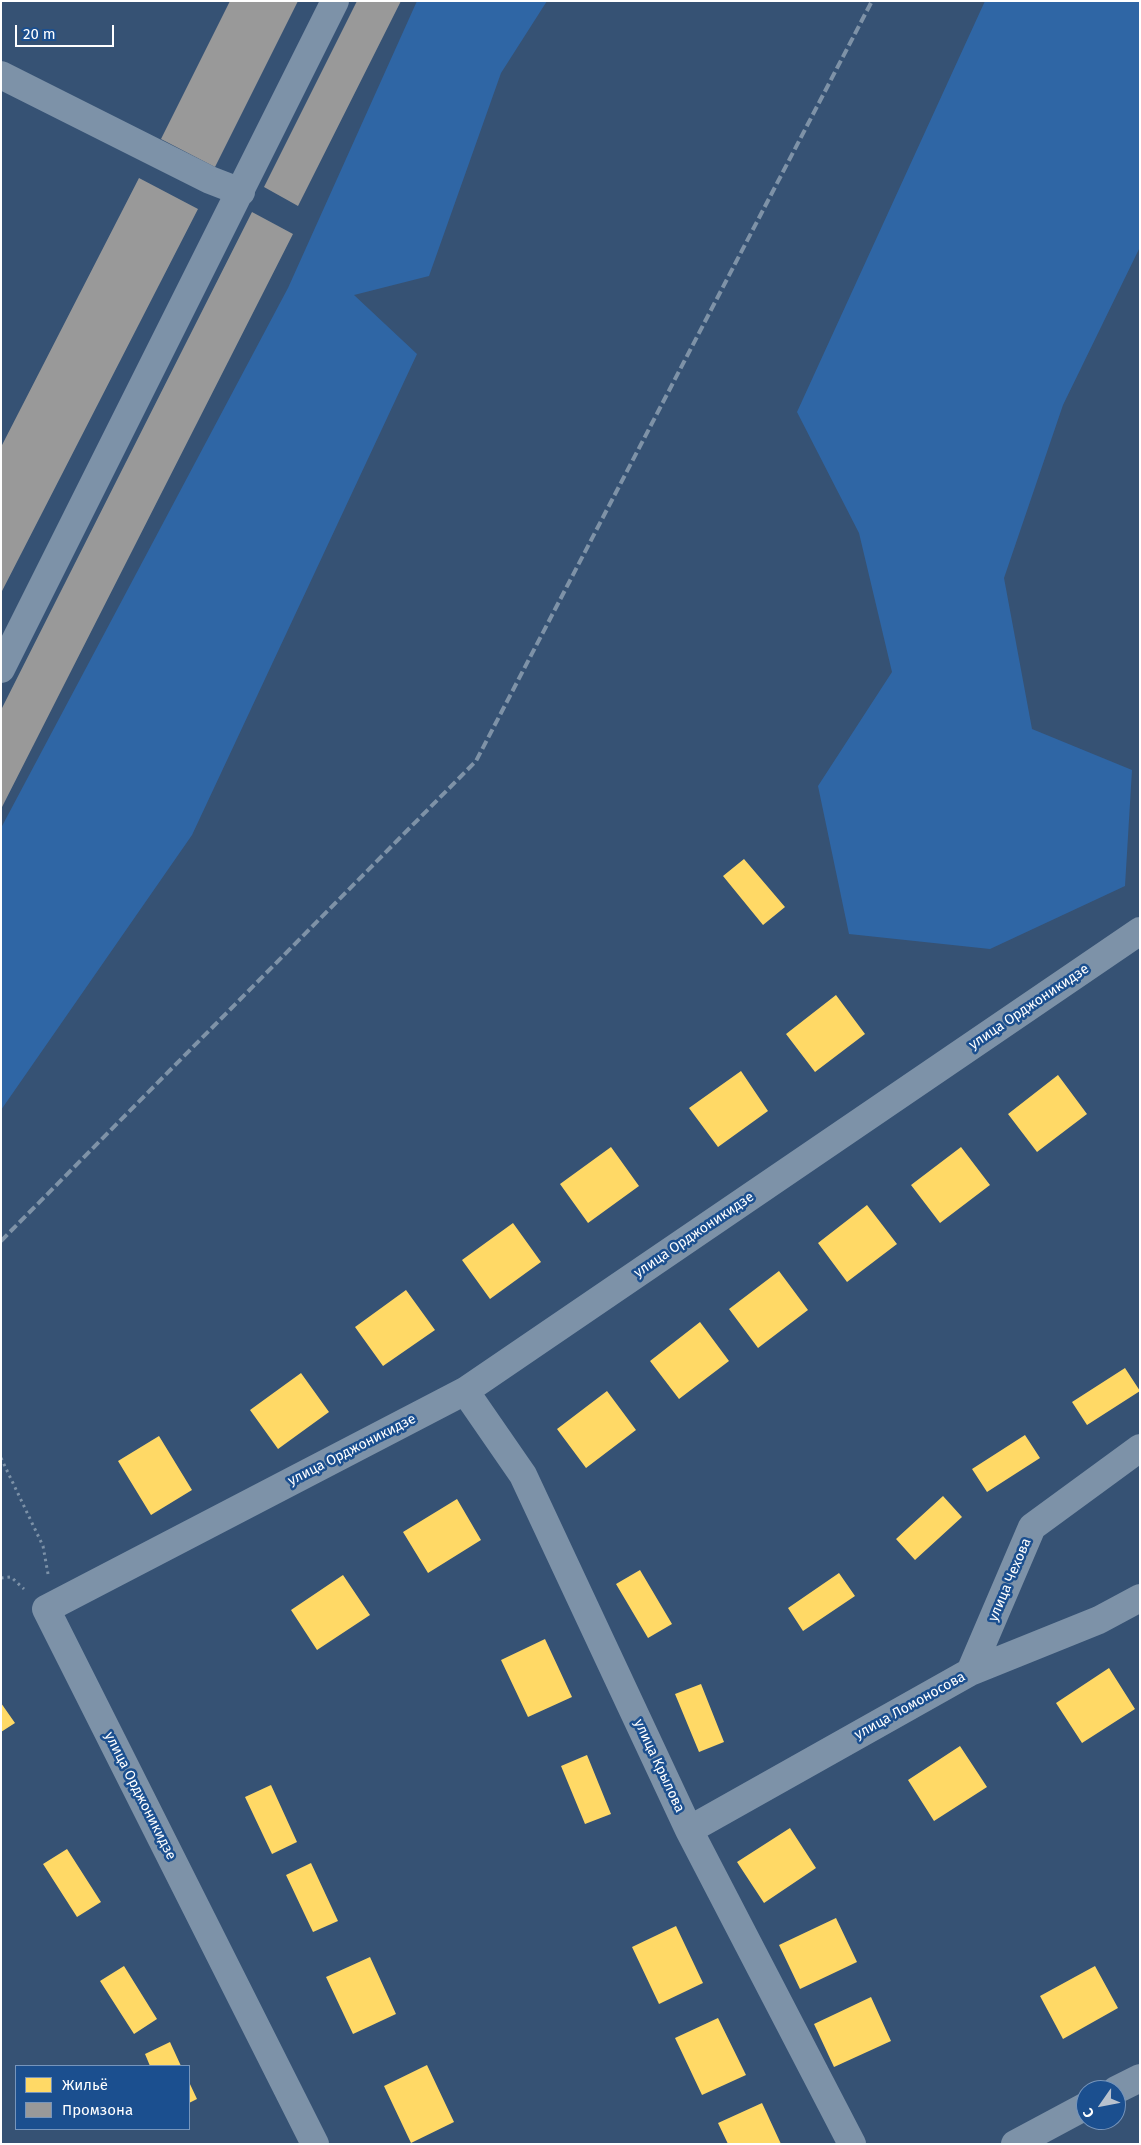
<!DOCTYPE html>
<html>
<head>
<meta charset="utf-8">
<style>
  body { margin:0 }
  #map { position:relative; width:1141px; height:2145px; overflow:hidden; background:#365274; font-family:"Fira Sans",sans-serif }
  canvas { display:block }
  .frame { position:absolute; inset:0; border:2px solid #fff; pointer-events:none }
  .legend { position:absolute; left:15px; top:2065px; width:175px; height:65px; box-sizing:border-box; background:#1b4f8f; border:1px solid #7695bc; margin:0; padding:6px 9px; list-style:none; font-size:15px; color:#fff }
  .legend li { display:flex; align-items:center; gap:10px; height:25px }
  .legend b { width:25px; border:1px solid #7695bc }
  .north { position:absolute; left:1076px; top:2080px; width:50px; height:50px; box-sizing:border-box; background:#1b4f8f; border:1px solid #7695bc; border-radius:50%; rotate:237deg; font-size:14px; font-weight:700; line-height:20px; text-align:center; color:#fff }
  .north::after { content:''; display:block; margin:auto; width:18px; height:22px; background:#b9c2ce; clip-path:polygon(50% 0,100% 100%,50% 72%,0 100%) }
  .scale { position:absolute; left:15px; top:25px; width:99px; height:22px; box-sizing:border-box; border:2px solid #fff; border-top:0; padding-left:6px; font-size:15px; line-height:18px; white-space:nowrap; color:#fff; -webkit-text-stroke:4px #1b4f8f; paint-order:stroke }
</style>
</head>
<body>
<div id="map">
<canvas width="1141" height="2145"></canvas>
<div class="frame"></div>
<ul class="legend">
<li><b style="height:14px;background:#ffd966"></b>Жильё</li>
<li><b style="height:14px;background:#999"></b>Промзона</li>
</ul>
<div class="north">С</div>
<div class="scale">20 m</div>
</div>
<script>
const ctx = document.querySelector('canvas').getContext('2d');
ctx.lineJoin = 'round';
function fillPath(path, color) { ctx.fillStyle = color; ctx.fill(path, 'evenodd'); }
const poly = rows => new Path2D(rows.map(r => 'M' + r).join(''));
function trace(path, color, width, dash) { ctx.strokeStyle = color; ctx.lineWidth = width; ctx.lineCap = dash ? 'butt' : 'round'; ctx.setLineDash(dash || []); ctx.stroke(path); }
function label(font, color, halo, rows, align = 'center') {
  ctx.font = font + ' "Fira Sans",sans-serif'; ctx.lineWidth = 5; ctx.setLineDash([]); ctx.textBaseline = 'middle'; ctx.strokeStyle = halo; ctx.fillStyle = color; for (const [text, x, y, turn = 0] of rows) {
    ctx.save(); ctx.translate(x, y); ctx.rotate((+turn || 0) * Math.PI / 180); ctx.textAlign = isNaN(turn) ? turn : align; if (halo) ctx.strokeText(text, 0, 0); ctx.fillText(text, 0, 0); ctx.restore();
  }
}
const green = poly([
  [417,1,547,1,501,73,429,276,354,295,417,354,192,835,1,1110,1,828,288,288],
  [985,1,1140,1,1140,247,1063,405,1004,578,1032,729,1132,770,1125,886,990,949,849,934,818,786,892,672,859,533,797,412]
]);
const homes = poly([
  [744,859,785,907,763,925,723,876],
  [836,995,865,1034,815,1072,786,1034],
  [741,1071,768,1111,718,1147,689,1108],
  [1058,1075,1087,1114,1037,1152,1008,1114],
  [611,1147,639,1186,588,1223,560,1184],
  [961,1147,990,1185,940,1223,911,1185],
  [867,1205,897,1244,847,1282,818,1243],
  [513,1223,541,1262,490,1299,462,1260],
  [779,1271,808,1310,758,1348,729,1309],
  [406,1290,435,1330,383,1366,355,1327],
  [700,1322,729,1361,679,1399,650,1361],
  [1125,1368,1140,1391,1087,1425,1072,1402],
  [301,1373,329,1412,278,1449,250,1410],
  [607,1391,636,1430,586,1468,557,1429],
  [1025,1435,1040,1458,987,1492,972,1469],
  [159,1436,192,1490,151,1515,118,1461],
  [943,1496,962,1517,915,1560,896,1539],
  [457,1499,481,1540,428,1573,403,1532],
  [640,1570,672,1624,648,1638,616,1584],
  [839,1573,855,1596,803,1631,788,1608],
  [343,1575,370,1615,317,1650,291,1610],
  [545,1639,572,1697,528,1717,501,1660],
  [1109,1668,1135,1709,1082,1743,1056,1703],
  [701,1684,724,1742,699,1752,675,1694],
  [1,1703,15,1723,1,1732],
  [960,1746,987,1787,934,1821,908,1780],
  [587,1755,611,1814,585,1824,561,1766],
  [271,1785,297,1842,272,1854,245,1797],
  [790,1828,816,1868,764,1903,737,1862],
  [67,1849,101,1902,77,1917,43,1864],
  [311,1863,338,1921,313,1932,286,1875],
  [836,1918,857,1962,800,1989,779,1945],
  [676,1926,703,1983,659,2004,632,1947],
  [370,1957,396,2014,353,2034,326,1977],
  [124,1966,157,2019,134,2034,100,1981],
  [1095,1966,1118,2008,1063,2039,1040,1996],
  [871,1997,891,2041,834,2067,814,2024],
  [718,2018,746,2075,702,2095,675,2038],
  [170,2042,181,2066,150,2066,145,2054],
  [427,2065,454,2122,411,2143,384,2086],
  [189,2082,197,2099,189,2103],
  [762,2103,781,2144,728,2144,718,2123]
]);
const industry = poly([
  [230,1,298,1,215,167,161,139],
  [357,1,401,1,298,206,264,187],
  [139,178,198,209,1,593,1,447],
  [252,212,293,234,1,809,1,710]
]);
const path = poly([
  [1,1458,43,1546,48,1574],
  [1,1578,11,1577,24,1589]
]);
const minor = poly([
  [1,75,210,180,241,192],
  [1,669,335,1],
  [465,1391,523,1475,689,1830,852,2144],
  [970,1672,1032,1527,1140,1448],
  [689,1830,970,1672,1099,1620,1140,1598],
  [1116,2090,1140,2078],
  [315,2144,46,1609,465,1391,1140,931],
  [1015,2144,1086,2106]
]);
const rail = poly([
  [1,1241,476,761,872,1]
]);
const streetNames = [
  ["улица Орджоникидзе",1029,1007,-34],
  ["улица Орджоникидзе",694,1235,-34],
  ["улица Орджоникидзе",352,1450,-27],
  ["улица Чехова",1010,1580,-67],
  ["улица Ломоносова",910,1706,-29],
  ["улица Крылова",659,1766,65],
  ["улица Орджоникидзе",140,1796,63]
];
fillPath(green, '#2f66a5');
fillPath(homes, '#ffd966');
fillPath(industry, '#999');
trace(path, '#7d92a8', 3, [2.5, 4]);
trace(minor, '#7d92a8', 28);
trace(rail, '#7e92a7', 4, [9, 4]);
label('14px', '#fff', '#1b4f8f', streetNames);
</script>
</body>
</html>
